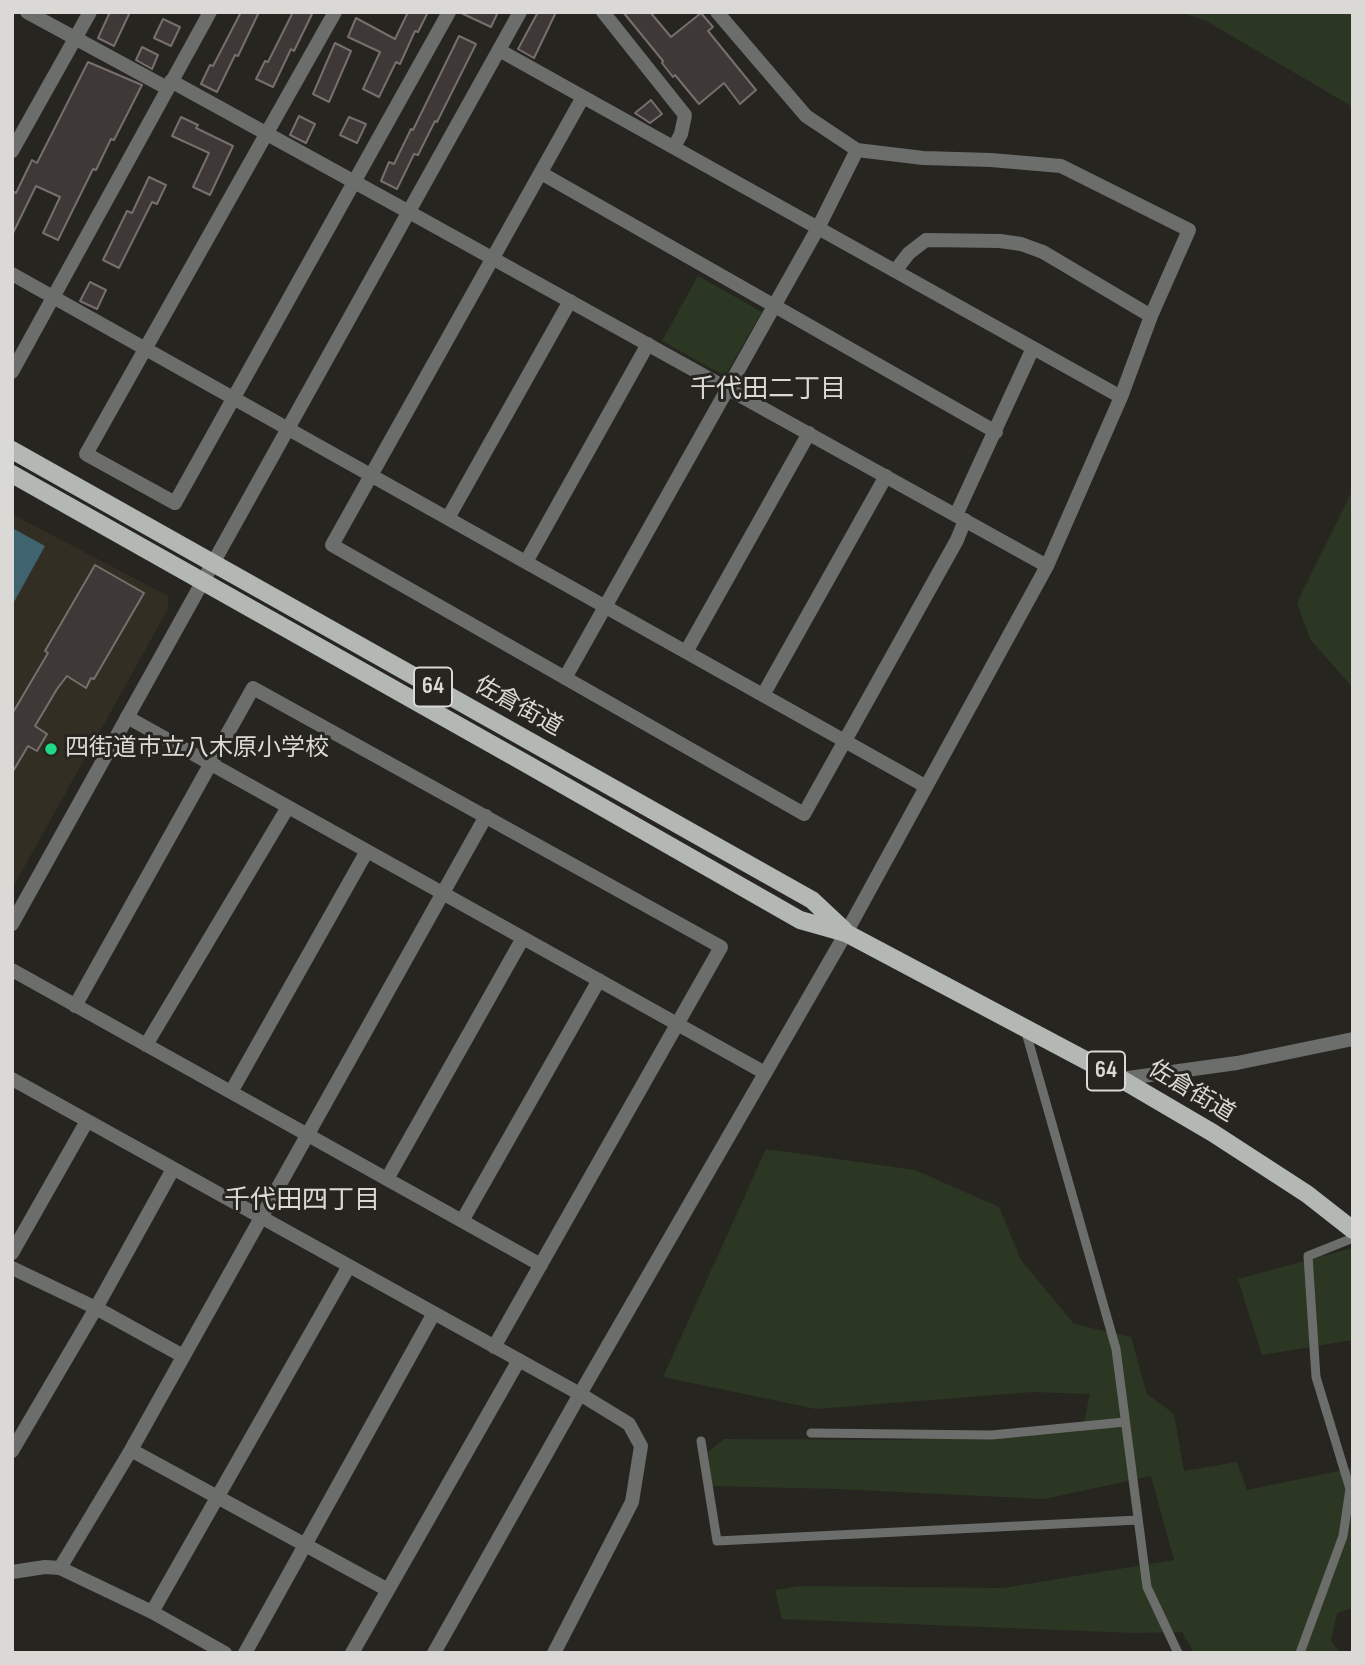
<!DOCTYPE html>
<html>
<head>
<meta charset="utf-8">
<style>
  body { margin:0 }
  #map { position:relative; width:1365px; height:1665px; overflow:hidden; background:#272520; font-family:"Sofia Sans Condensed",sans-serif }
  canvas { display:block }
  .frame { position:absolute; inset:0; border:14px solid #dad9d6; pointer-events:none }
</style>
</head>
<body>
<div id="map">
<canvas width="1365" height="1665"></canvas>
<div class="frame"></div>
</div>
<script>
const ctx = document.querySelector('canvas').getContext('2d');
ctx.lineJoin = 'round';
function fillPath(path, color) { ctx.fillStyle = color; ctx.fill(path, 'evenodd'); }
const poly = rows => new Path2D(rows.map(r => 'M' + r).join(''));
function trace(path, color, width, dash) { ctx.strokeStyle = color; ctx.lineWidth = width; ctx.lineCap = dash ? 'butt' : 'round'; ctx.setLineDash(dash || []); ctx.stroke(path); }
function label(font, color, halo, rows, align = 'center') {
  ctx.font = font + ' "Sofia Sans Condensed","Noto Sans JP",sans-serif'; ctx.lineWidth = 6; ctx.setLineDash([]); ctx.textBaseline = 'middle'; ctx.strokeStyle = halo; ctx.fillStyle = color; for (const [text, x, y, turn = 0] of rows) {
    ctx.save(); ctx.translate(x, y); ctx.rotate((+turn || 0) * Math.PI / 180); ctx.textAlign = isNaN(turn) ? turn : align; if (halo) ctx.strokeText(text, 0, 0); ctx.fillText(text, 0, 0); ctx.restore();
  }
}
const built = poly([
  [12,514,168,596,168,609,12,889]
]);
const green = poly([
  [1182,12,1353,12,1353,107,1208,22],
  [698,276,762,312,725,376,662,341],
  [1353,489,1353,688,1310,639,1297,603],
  [766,1149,915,1170,999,1207,1021,1260,1074,1324,1131,1337,1147,1394,1174,1414,1184,1471,1237,1462,1247,1490,1353,1468,1353,1608,1337,1613,1331,1641,1340,1653,1194,1653,1182,1632,1135,1633,782,1619,775,1590,800,1586,1003,1588,1174,1560,1151,1476,1044,1499,838,1489,711,1486,708,1452,724,1439,900,1440,1082,1431,1090,1394,1033,1392,816,1409,663,1377],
  [1353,1248,1353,1340,1262,1355,1238,1279]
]);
const water = poly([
  [14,529,45,546,14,602,12,533]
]);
const building = poly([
  [110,12,130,12,114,46,98,38,110,12],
  [241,12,259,12,238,56,235,55,217,92,201,84,210,65,213,66,241,12],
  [293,12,313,12,294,51,291,49,273,87,256,79,265,61,268,62,293,12],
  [408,12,428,12,418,32,415,31,400,64,396,62,379,97,363,89,380,52,348,37,356,18,395,39,408,12],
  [459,12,498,12,491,27,459,12],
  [538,12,556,12,534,58,518,49,538,12],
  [623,12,650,12,671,37,701,13,713,27,708,31,756,90,740,104,724,83,699,104,675,75,673,77,662,63,663,61,623,12],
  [163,19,180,27,171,46,154,38,163,19],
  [459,36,476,44,437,122,435,121,418,155,414,154,397,189,381,181,389,162,394,164,411,129,413,130,459,36],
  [335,43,351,51,329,102,313,94,335,43],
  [142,47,158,55,152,69,136,60,142,47],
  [88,62,142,85,114,140,111,139,96,170,93,169,58,240,43,233,60,197,36,186,12,235,12,191,16,193,32,160,37,163,88,62],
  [651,100,662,114,650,123,635,113,651,100],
  [299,116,315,124,306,143,290,135,299,116],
  [181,117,198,125,196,128,233,146,210,195,193,187,209,153,172,136,181,117],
  [349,117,366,124,357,143,340,135,349,117],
  [149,177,166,185,157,204,152,202,119,268,103,260,127,211,132,213,149,177],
  [90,282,106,290,97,309,80,301,90,282],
  [95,565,144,593,94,679,91,678,86,688,67,676,57,689,35,726,47,734,37,751,28,746,12,773,12,714,48,653,45,651,95,565]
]);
const service = poly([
  [1025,1029,1116,1349,1147,1587,1178,1653],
  [811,1433,992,1435,1125,1422],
  [701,1441,717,1541,1138,1520],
  [1300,1653,1343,1536,1350,1489,1316,1377,1308,1256,1353,1238]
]);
const pedestrian = poly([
  [27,12,167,88]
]);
const minor = poly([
  [335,12,86,454,175,503,449,12],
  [603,12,685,115,681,134,674,147],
  [717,12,806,116,857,150,923,158,991,160,1061,166,1189,230,1151,316,1121,397,1047,566],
  [499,50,1121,397],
  [171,81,409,212],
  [583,97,332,545,804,814,957,540,965,520],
  [12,151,90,12],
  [541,173,996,432],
  [895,271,909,253,926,240,1000,241,1021,244,1043,252,1151,316],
  [12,274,925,786],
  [12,372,210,12],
  [956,515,1033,348],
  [448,518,570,301],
  [526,562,648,344],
  [686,652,809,433],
  [565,678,818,228,857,150],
  [763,695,886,476],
  [127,717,765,1073],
  [12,970,541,1265],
  [75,1006,253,688,721,947,494,1347],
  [146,1045,288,807],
  [12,1079,580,1394,629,1424,641,1446,632,1502,554,1653],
  [1121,1079,1237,1063,1353,1039],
  [231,1092,367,851],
  [387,1179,523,938],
  [462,1221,599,980],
  [12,1253,87,1121],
  [12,1268,96,1308,183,1356],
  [131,1450,388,1590],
  [12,1451,96,1308,173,1169],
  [60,1568,131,1450,486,816],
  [152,1612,349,1266],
  [245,1653,434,1313],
  [352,1653,519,1360]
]);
const tertiary = poly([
  [409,212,1047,566,846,933,580,1394,434,1653],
  [12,924,520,12],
  [12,1572,45,1567,60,1568,152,1612,225,1653]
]);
const primary = poly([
  [12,450,812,900,844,930],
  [12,474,525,763,800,920,846,933,1121,1079,1213,1133,1307,1194,1353,1230]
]);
const markers = [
  [51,749,7,"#20d887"]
];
const shields = [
  [433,687,38],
  [1106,1071,38]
];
const shieldNames = [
  ["64",433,687],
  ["64",1106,1071]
];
const streetNames = [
  ["佐倉街道",518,707,29],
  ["佐倉街道",1191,1092,31]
];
const poiNames = [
  ["四街道市立八木原小学校",65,749]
];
const neighbourhoodNames = [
  ["千代田二丁目",768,390],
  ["千代田四丁目",302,1201]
];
fillPath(built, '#322e24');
fillPath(green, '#2b3723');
fillPath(water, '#3f6470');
fillPath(building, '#3e3836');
trace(building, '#766f6d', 2);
trace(service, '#6c6e6c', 9);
trace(pedestrian, '#6c6e6c', 14);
trace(minor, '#6c6e6c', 14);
trace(tertiary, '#6c6e6c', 14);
trace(primary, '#b3b8b4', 18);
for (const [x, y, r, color] of markers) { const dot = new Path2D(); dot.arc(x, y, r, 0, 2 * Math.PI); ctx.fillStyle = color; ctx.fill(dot); trace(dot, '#272520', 2.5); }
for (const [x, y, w] of shields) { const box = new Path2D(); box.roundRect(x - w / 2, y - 19.5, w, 39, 5); ctx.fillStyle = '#272520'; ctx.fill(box); trace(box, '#dad9d6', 2); }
label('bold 23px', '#dad9d6', null, shieldNames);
label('24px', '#dad9d6', '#272520', streetNames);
label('24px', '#dad9d6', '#272520', poiNames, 'left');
label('26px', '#dad9d6', '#272520', neighbourhoodNames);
</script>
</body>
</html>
